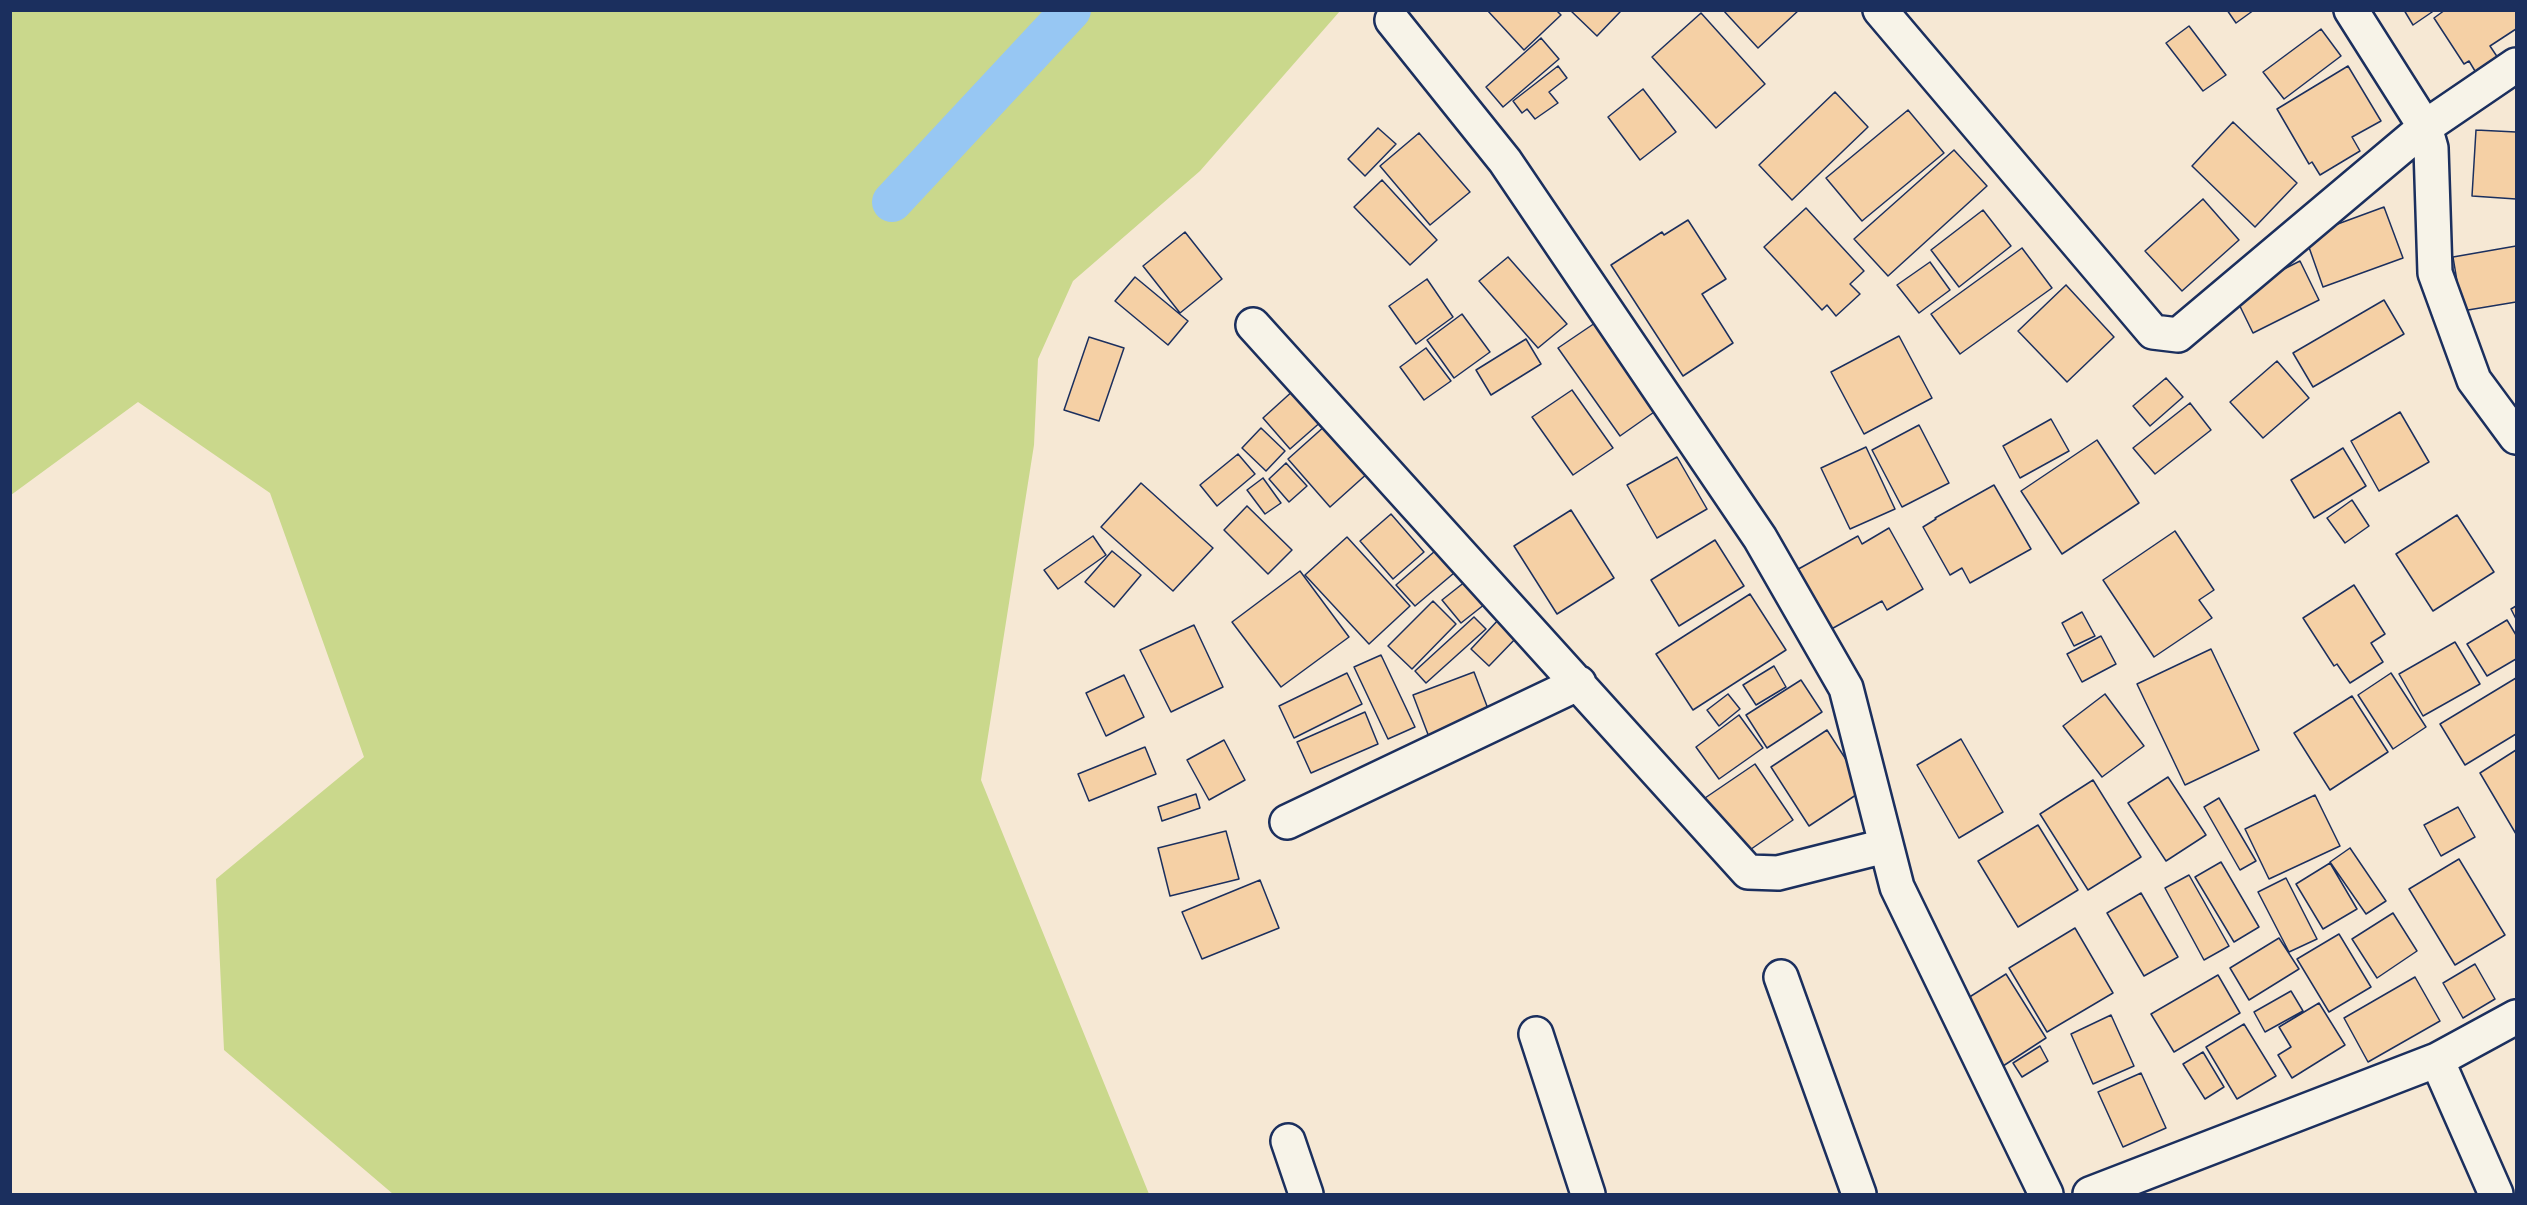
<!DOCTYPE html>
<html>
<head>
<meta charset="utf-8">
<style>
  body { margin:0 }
  #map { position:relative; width:2527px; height:1205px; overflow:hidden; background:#f6e8d4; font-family:"Gochi Hand",sans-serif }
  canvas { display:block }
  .frame { position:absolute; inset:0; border:12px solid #1b2f5e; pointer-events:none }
</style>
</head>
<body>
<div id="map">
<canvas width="2527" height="1205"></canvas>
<div class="frame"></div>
</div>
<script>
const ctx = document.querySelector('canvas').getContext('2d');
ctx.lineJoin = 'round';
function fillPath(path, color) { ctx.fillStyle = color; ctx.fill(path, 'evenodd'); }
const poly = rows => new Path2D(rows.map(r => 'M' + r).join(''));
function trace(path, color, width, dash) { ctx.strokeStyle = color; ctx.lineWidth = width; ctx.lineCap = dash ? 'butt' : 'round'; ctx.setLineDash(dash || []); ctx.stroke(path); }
const green = poly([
  [11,10,1340,11,1200,171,1073,281,1038,359,1034,445,981,780,1149,1194,393,1194,224,1050,216,879,364,757,270,493,138,402,11,495]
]);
const canal = poly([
  [892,202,1071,10]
]);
const building = poly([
  [1487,10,1556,10,1561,15,1524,50,1487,10],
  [1570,10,1617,10,1620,12,1597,36,1570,10],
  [1723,10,1799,10,1758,48,1723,10],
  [2227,10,2254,10,2236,23,2227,10],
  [2404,10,2435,10,2413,25,2404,10],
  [2445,10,2516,10,2516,29,2490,46,2500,61,2478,76,2469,61,2464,64,2434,18,2445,10],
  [1701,13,1765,84,1716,128,1652,57,1701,13],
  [2189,26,2226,75,2203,91,2166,43,2189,26],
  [2321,29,2341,56,2284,99,2263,72,2321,29],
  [1541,38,1559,59,1503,107,1486,87,1541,38],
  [1558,66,1567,78,1549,92,1558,103,1535,119,1527,109,1522,113,1513,101,1558,66],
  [2348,66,2381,121,2352,137,2360,151,2320,175,2312,162,2309,164,2277,109,2348,66],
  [1643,89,1676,132,1640,160,1608,117,1643,89],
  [1835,92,1868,127,1792,200,1759,165,1835,92],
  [1908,110,1944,153,1862,221,1826,178,1908,110],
  [2233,122,2297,183,2255,227,2192,166,2233,122],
  [1378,128,1396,144,1365,176,1348,159,1378,128],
  [2476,130,2516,132,2516,199,2472,196,2476,130],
  [1419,133,1470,192,1430,225,1380,166,1419,133],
  [1954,150,1987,186,1888,276,1854,239,1954,150],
  [1382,180,1437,240,1410,265,1354,207,1382,180],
  [2203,199,2239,240,2182,291,2145,251,2203,199],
  [2384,207,2403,258,2323,287,2305,236,2384,207],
  [1806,208,1864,271,1850,284,1860,294,1836,316,1827,305,1822,310,1764,247,1806,208],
  [1983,210,2011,246,1959,287,1931,250,1983,210],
  [1688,220,1726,279,1702,294,1733,343,1683,376,1611,265,1662,232,1664,235,1688,220],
  [1185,232,1222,279,1180,313,1143,266,1185,232],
  [2516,246,2516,302,2462,311,2453,257,2516,246],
  [2022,248,2052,288,1960,354,1931,314,2022,248],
  [1508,257,1567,324,1538,348,1479,281,1508,257],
  [2300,261,2319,300,2253,333,2234,294,2300,261],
  [1930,262,1950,290,1919,313,1897,285,1930,262],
  [1135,277,1188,321,1168,345,1115,301,1135,277],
  [1427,279,1453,317,1416,344,1389,306,1427,279],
  [2066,285,2114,337,2067,382,2018,331,2066,285],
  [2384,300,2404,334,2313,387,2293,353,2384,300],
  [1462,314,1490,352,1454,378,1427,340,1462,314],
  [1595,323,1657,410,1620,436,1558,348,1595,323],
  [1899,336,1932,398,1864,434,1831,372,1899,336],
  [1089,337,1124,348,1099,421,1064,410,1089,337],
  [1526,339,1541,364,1491,395,1476,370,1526,339],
  [1426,348,1451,381,1424,400,1400,367,1426,348],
  [2277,361,2309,398,2263,438,2230,402,2277,361],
  [2166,378,2183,397,2150,426,2133,406,2166,378],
  [1295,389,1323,420,1290,449,1263,418,1295,389],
  [1572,390,1613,448,1573,475,1532,417,1572,390],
  [2190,403,2211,430,2155,474,2133,448,2190,403],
  [2400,412,2429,462,2379,491,2351,441,2400,412],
  [2051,419,2069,451,2020,478,2003,446,2051,419],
  [1326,425,1369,472,1330,507,1288,459,1326,425],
  [1919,425,1949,483,1902,507,1872,450,1919,425],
  [1261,428,1285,451,1266,471,1242,448,1261,428],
  [2097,440,2139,503,2062,554,2021,491,2097,440],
  [1866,447,1895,509,1850,529,1821,468,1866,447],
  [2343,448,2366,486,2314,518,2291,480,2343,448],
  [1238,454,1255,474,1217,506,1200,485,1238,454],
  [1677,457,1707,509,1657,538,1627,485,1677,457],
  [1286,463,1307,486,1289,502,1269,479,1286,463],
  [1263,478,1281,503,1265,514,1247,490,1263,478],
  [1141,483,1213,548,1173,591,1101,527,1141,483],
  [1994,485,2031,549,1970,583,1962,568,1950,575,1923,527,1936,519,1935,518,1994,485],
  [2352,500,2369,526,2345,543,2327,518,2352,500],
  [1247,506,1292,550,1268,574,1224,530,1247,506],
  [1571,510,1614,578,1557,614,1514,546,1571,510],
  [1391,514,1424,552,1393,579,1360,541,1391,514],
  [2457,515,2494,572,2433,611,2396,554,2457,515],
  [1889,528,1923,589,1887,610,1882,601,1826,632,1793,572,1858,536,1862,544,1889,528],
  [2175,531,2214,590,2199,600,2212,618,2154,657,2103,580,2175,531],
  [1093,536,1106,555,1058,589,1044,570,1093,536],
  [1347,537,1410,606,1369,644,1305,575,1347,537],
  [1715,540,1744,586,1679,626,1651,580,1715,540],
  [1112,551,1141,575,1114,607,1085,582,1112,551],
  [1435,551,1454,573,1415,606,1396,585,1435,551],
  [1300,571,1349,637,1281,687,1232,622,1300,571],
  [1466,581,1485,604,1461,623,1442,600,1466,581],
  [2354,585,2385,634,2371,643,2383,662,2350,683,2337,664,2334,666,2303,618,2354,585],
  [1750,594,1786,650,1693,710,1656,654,1750,594],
  [1433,601,1456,624,1412,669,1388,646,1433,601],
  [2516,606,2516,619,2511,609,2516,606],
  [2082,612,2095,636,2074,646,2062,623,2082,612],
  [1474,617,1486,629,1426,683,1415,671,1474,617],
  [1500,618,1519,635,1489,666,1471,649,1500,618],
  [2507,620,2516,635,2516,659,2487,676,2467,644,2507,620],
  [1194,625,1223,687,1171,712,1140,650,1194,625],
  [2101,636,2116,664,2082,682,2067,654,2101,636],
  [2455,642,2480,684,2423,716,2399,674,2455,642],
  [2211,649,2259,750,2185,785,2137,684,2211,649],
  [1381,655,1415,727,1388,739,1354,667,1381,655],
  [1774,666,1786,687,1756,705,1743,685,1774,666],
  [1474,672,1490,714,1429,737,1413,695,1474,672],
  [1347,673,1362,704,1294,738,1279,706,1347,673],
  [2391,673,2426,727,2393,749,2358,695,2391,673],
  [1124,675,1144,717,1106,736,1086,693,1124,675],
  [2516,678,2516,734,2465,765,2440,724,2516,678],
  [1801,680,1822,712,1767,748,1746,715,1801,680],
  [1728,694,1740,709,1719,726,1707,710,1728,694],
  [2105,694,2144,746,2102,777,2063,726,2105,694],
  [2352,696,2388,752,2330,790,2294,733,2352,696],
  [1365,712,1378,744,1311,773,1297,742,1365,712],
  [1739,715,1763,748,1719,779,1696,747,1739,715],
  [1827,730,1865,789,1809,826,1771,767,1827,730],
  [1961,739,2003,812,1959,838,1917,765,1961,739],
  [1224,740,1245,780,1209,800,1187,760,1224,740],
  [1145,747,1156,774,1089,801,1078,774,1145,747],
  [2516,750,2516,834,2480,773,2516,750],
  [1755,764,1793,820,1744,854,1705,798,1755,764],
  [2168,777,2206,835,2166,861,2128,803,2168,777],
  [2093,780,2141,857,2088,890,2040,814,2093,780],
  [1196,794,1200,808,1162,821,1158,807,1196,794],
  [2315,795,2340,846,2269,879,2245,829,2315,795],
  [2219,798,2256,861,2240,870,2204,807,2219,798],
  [2458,807,2475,837,2441,856,2424,825,2458,807],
  [2038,825,2078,890,2018,927,1978,861,2038,825],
  [1226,831,1239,879,1170,896,1158,848,1226,831],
  [2350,848,2386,901,2366,914,2330,862,2350,848],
  [2459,859,2505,935,2455,965,2409,889,2459,859],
  [2221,862,2259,927,2234,942,2195,877,2221,862],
  [2330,863,2357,909,2323,929,2296,884,2330,863],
  [2189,875,2229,946,2204,960,2165,888,2189,875],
  [2286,878,2317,939,2289,952,2258,892,2286,878],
  [1260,880,1279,928,1202,959,1182,912,1260,880],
  [2141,893,2178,957,2144,976,2107,913,2141,893],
  [2393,913,2417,951,2377,978,2352,939,2393,913],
  [2075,928,2113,993,2047,1032,2009,968,2075,928],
  [2339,934,2371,987,2329,1012,2297,959,2339,934],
  [2279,938,2299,969,2249,1000,2230,968,2279,938],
  [2475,964,2495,999,2463,1018,2443,983,2475,964],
  [2006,974,2046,1038,2000,1068,1960,1003,2006,974],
  [2218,975,2240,1013,2174,1052,2151,1014,2218,975],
  [2415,977,2440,1021,2368,1062,2344,1018,2415,977],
  [2291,991,2303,1011,2265,1032,2254,1012,2291,991],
  [2319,1003,2345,1045,2292,1078,2278,1055,2291,1047,2279,1027,2319,1003],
  [2111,1015,2134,1066,2093,1084,2071,1034,2111,1015],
  [2244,1024,2276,1076,2237,1099,2206,1047,2244,1024],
  [2040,1046,2048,1061,2022,1077,2013,1063,2040,1046],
  [2203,1052,2224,1087,2205,1099,2183,1064,2203,1052],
  [2141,1073,2166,1128,2123,1147,2098,1092,2141,1073]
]);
const minor = poly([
  [1880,10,2153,332,2178,335,2425,127,2516,65],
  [2351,10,2425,127,2431,148,2435,273,2474,380,2516,437],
  [1392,20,1505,161,1760,538,1846,688,1897,887,2046,1194],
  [1253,325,1748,872,1778,873,1885,846],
  [1287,822,1579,683],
  [1781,977,1859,1194],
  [1536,1034,1588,1194],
  [2437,1060,2496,1194],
  [1288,1141,1306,1194],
  [2090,1194,2437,1060,2516,1017]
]);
fillPath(green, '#cad88c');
trace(canal, '#97c7f3', 40);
fillPath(building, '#f5d0a5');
trace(building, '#1b2f5e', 1.5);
trace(minor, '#1b2f5e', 38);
trace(minor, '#f7f3e8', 33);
</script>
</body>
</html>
